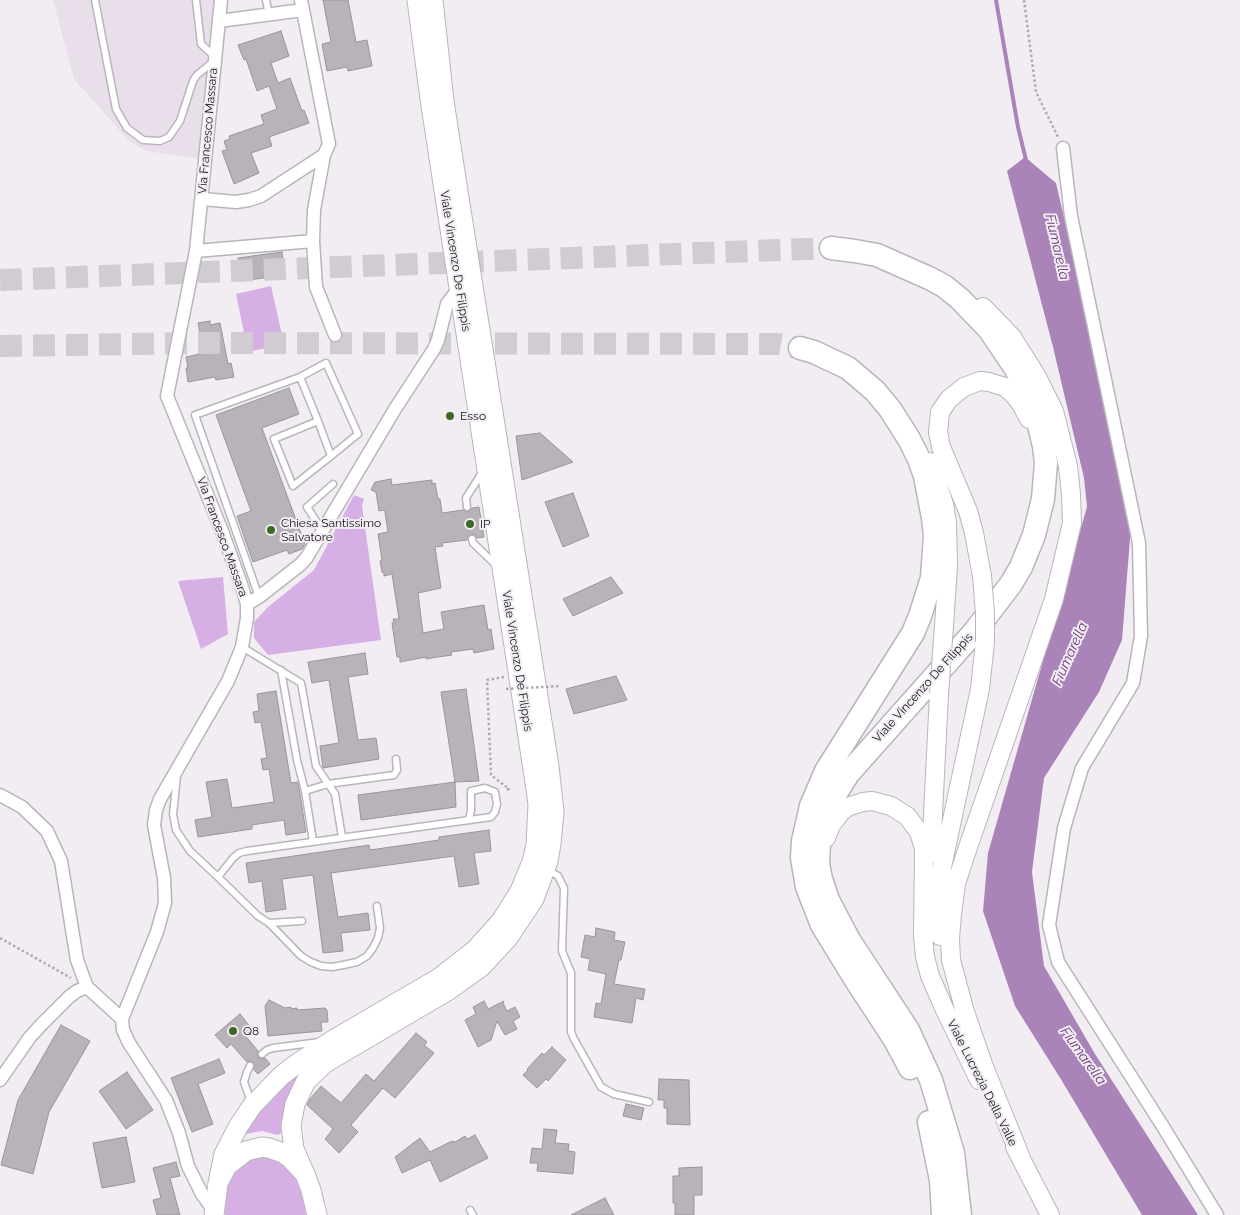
<!DOCTYPE html>
<html>
<head>
<meta charset="utf-8">
<style>
  body { margin:0 }
  canvas { display:block; background:#f1edf3 }
</style>
</head>
<body>
<canvas width="1240" height="1215"></canvas>
<script>
const ctx = document.querySelector('canvas').getContext('2d');
ctx.lineJoin = 'round';
function fillPath(path, color) { ctx.fillStyle = color; ctx.fill(path, 'evenodd'); }
const poly = rows => new Path2D(rows.map(r => 'M' + r).join(''));
function trace(path, color, width, dash) { ctx.strokeStyle = color; ctx.lineWidth = width; ctx.lineCap = dash ? 'butt' : 'round'; ctx.setLineDash(dash || []); ctx.stroke(path); }
function label(font, color, halo, rows, align = 'center') {
  ctx.font = font + ' Raleway,sans-serif'; ctx.lineWidth = 4; ctx.setLineDash([]); ctx.textBaseline = 'middle'; ctx.strokeStyle = halo; ctx.fillStyle = color; for (const [text, x, y, turn = 0] of rows) {
    ctx.save(); ctx.translate(x, y); ctx.rotate((+turn || 0) * Math.PI / 180); ctx.textAlign = isNaN(turn) ? turn : align; if (halo) ctx.strokeText(text, 0, 0); ctx.fillText(text, 0, 0); ctx.restore();
  }
}
const built = poly([
  [53,0,222,0,208,160,146,151,129,141,74,79]
]);
const green = poly([
  [271,286,284,344,248,352,236,294],
  [354,495,364,499,362,506,381,640,268,655,254,638,254,622,268,607,314,570],
  [223,577,228,634,201,649,178,581],
  [306,1069,292,1086,287,1098,282,1122,282,1132,278,1135,262,1131,246,1134,243,1131,247,1124,291,1077],
  [257,1154,278,1158,294,1175,304,1200,306,1215,225,1215,226,1191,232,1172]
]);
const water = poly([
  [1025,157,1056,183,1113,428,1131,526,1122,640,1099,692,1044,778,1032,872,1044,966,1095,1054,1198,1215,1142,1215,1062,1081,1015,1006,983,911,988,853,1087,507,1084,478,1053,347,1007,171]
]);
const stream = poly([
  [996,0,1018,127,1026,160]
]);
const building = poly([
  [323,0,348,0,356,42,367,40,372,66,348,71,347,67,327,71,322,44,331,42,323,0],
  [281,31,289,56,271,63,278,83,290,78,302,111,304,110,309,123,269,137,272,146,251,153,259,173,234,184,222,151,227,150,224,141,230,139,229,136,264,124,261,115,277,109,269,86,257,91,246,59,244,60,238,45,281,31],
  [282,252,285,275,241,281,238,258,282,252],
  [210,321,210,325,220,323,228,364,231,363,234,377,216,380,215,377,188,382,186,368,188,368,186,357,204,353,198,323,210,321],
  [289,388,299,414,262,428,305,544,302,549,289,554,287,550,253,562,237,516,251,511,216,415,289,388],
  [540,433,573,462,522,480,516,436,540,433],
  [391,479,392,485,432,480,432,484,435,483,438,499,440,499,442,513,463,510,468,512,472,508,479,507,484,537,477,538,475,535,471,534,468,536,467,540,442,543,443,546,435,547,441,588,418,593,423,633,444,629,441,612,484,605,488,630,491,629,494,649,474,653,473,649,451,652,452,655,438,657,426,659,426,657,400,662,400,657,397,657,392,623,394,623,393,619,399,619,392,574,384,576,384,573,382,572,380,561,382,560,378,534,388,532,385,512,383,510,379,511,376,492,371,490,375,482,391,479],
  [573,493,589,536,563,547,545,502,573,493],
  [611,577,623,593,573,616,563,599,611,577],
  [365,653,368,674,348,677,358,740,376,738,379,759,323,768,320,746,339,743,329,680,312,683,308,662,365,653],
  [616,676,627,700,574,714,566,689,616,676],
  [466,689,479,781,455,782,441,692,466,689],
  [276,691,291,783,298,782,306,832,286,835,284,820,252,825,252,829,198,837,195,820,212,817,206,782,227,779,232,808,274,802,269,769,263,770,261,759,267,758,261,722,255,723,253,712,259,711,257,694,276,691],
  [455,782,456,807,361,820,358,795,455,782],
  [489,830,491,851,474,853,479,884,459,887,454,856,331,873,338,917,368,913,370,930,341,933,343,951,323,953,313,875,282,879,286,909,266,912,262,881,249,883,246,863,369,845,370,850,419,843,439,840,439,837,489,830],
  [596,928,615,932,614,940,625,942,621,960,619,960,614,984,645,989,643,1000,636,998,632,1023,594,1017,596,1003,601,1004,606,974,588,970,590,959,581,957,585,935,595,937,596,928],
  [269,1000,285,1008,291,1007,291,1009,297,1008,297,1010,325,1008,327,1010,328,1022,321,1022,322,1031,268,1036,265,1006,269,1000],
  [484,1001,488,1009,504,1001,503,1003,507,1011,515,1007,520,1017,513,1021,517,1029,505,1035,497,1021,491,1040,478,1047,465,1020,476,1014,473,1007,484,1001],
  [240,1014,251,1028,244,1034,258,1051,258,1057,261,1059,265,1058,270,1064,258,1074,254,1070,254,1063,250,1061,247,1062,231,1044,227,1048,215,1035,240,1014],
  [61,1025,90,1041,49,1112,33,1174,1,1165,18,1100,61,1025],
  [416,1033,427,1042,424,1045,434,1053,395,1098,383,1088,351,1125,358,1132,339,1153,325,1139,333,1129,307,1105,310,1099,321,1086,341,1103,366,1074,374,1081,416,1033],
  [552,1047,566,1060,548,1081,546,1079,537,1088,523,1075,528,1070,527,1069,542,1053,544,1055,552,1047],
  [219,1059,225,1073,198,1084,213,1124,192,1132,171,1078,219,1059],
  [127,1072,153,1110,126,1129,99,1091,127,1072],
  [659,1079,689,1080,690,1125,667,1124,667,1108,664,1108,664,1100,658,1100,659,1079],
  [626,1104,644,1108,641,1120,623,1116,626,1104],
  [544,1129,557,1130,555,1143,569,1144,568,1151,575,1152,573,1174,537,1171,538,1163,530,1163,532,1148,542,1149,544,1129],
  [475,1135,488,1158,440,1182,430,1160,402,1173,395,1157,420,1138,430,1152,452,1141,455,1142,465,1136,467,1139,475,1135],
  [126,1137,135,1182,102,1188,93,1143,126,1137],
  [176,1162,180,1176,170,1178,180,1215,157,1215,153,1200,161,1198,153,1168,176,1162],
  [702,1167,702,1195,694,1195,694,1215,675,1215,675,1203,673,1203,673,1176,679,1176,679,1168,702,1167],
  [605,1198,614,1215,571,1215,605,1198]
]);
const highwayTunnel = poly([
  [0,280,831,248],
  [0,346,197,343,778,344,800,348]
]);
const path = poly([
  [1024,0,1036,92,1058,137],
  [504,677,487,680,491,775,509,789,505,790],
  [0,938,71,978]
]);
const lane = poly([
  [95,0,116,109,127,128,143,140,160,141,169,137,180,121,193,81,197,75,214,61],
  [196,0,201,44,215,57],
  [266,0,269,15],
  [300,377,318,421],
  [467,507,466,498,483,471],
  [325,528,318,524,307,507,333,484],
  [472,539,473,543,496,565],
  [259,597,195,415,300,377,326,363,358,434,331,456,293,486,274,439,318,421,331,456],
  [242,647,301,683,316,766,335,794,342,837],
  [281,670,297,760,305,791,313,841],
  [177,776,173,814,176,830,190,851,218,877,233,858,239,853,247,851,491,817,495,812,497,804,495,792,485,788,471,791,471,810,469,820],
  [305,791,328,784,394,775,397,770,396,759],
  [546,869,558,876,564,888,562,951,571,973,571,1032,574,1039,601,1087,614,1094,649,1102],
  [218,877,258,916,269,923,302,921],
  [269,923,301,956,311,962,321,966,332,967,343,965,357,962,367,956,373,948,378,938,380,928,377,906],
  [262,1054,267,1050,273,1048,320,1042],
  [250,1066,247,1072,244,1082,251,1102],
  [470,1210,473,1215]
]);
const street = poly([
  [301,0,329,144,324,155,314,210,313,241,316,287,335,335],
  [219,21,303,10],
  [1063,148,1071,216,1139,543,1141,636,1133,683,1082,768,1064,828,1049,925,1058,962,1162,1125,1217,1215],
  [202,199,236,202,249,200,261,196,324,155],
  [196,251,313,241],
  [247,604,259,597,301,564,307,557,395,409,434,349,438,340,447,304,459,288],
  [0,795,22,807,47,831,61,861,77,960,87,987,122,1019],
  [0,1080,30,1037,42,1024,69,997,77,991,87,987],
  [214,1211,202,1194,188,1166,179,1133,166,1100,129,1043,123,1030,122,1019,157,932,165,903,164,878,154,825,156,810,160,799,228,681,242,647,247,618,247,604,242,587,222,531,167,396,196,251,221,0]
]);
const secondary = poly([
  [983,307,1012,337,1036,375,1054,411,1068,466,1071,494,1072,523,1054,599,966,853,956,884,952,914,950,938,951,960,965,1012,984,1067,1021,1158],
  [930,462,944,504,947,523,948,567,944,626],
  [982,576,974,533,968,511,941,447,938,432,940,412,949,399,964,387,980,381,989,382,1005,387,1013,394,1021,404,1029,419],
  [826,838,831,825,841,812,847,807,863,802,872,801,891,806,907,816,919,832,924,849,923,936,925,957,930,976,944,1008,979,1080],
  [931,854,939,694],
  [940,936,939,899,942,867,980,689,985,642],
  [1015,1147,1050,1215]
]);
const primary = poly([
  [305,1174,294,1149,291,1126,295,1104,306,1081,325,1063,449,990,481,967,508,938,534,899,548,861,551,844,554,812,549,766,457,185,444,101,433,0],
  [218,1183,224,1154,238,1127,252,1106,281,1076,295,1065,333,1040,439,978,475,950,501,921,520,891,532,862,536,845,538,804,536,789,430,99,417,0],
  [214,1215,218,1183,227,1166,246,1151,262,1147,269,1148,283,1153,290,1158,305,1174,311,1190,317,1215]
]);
const highway = poly([
  [831,248,855,251,877,255,929,278,944,286,960,299,989,329,1016,369,1036,413,1044,446,1046,463,1043,499,1034,535,1021,567,1011,584,975,631,848,774,828,806,824,817,819,842,818,864,821,879,828,900,849,940,908,1030,931,1080,953,1153,960,1215],
  [800,348,814,352,848,368,875,391,890,409,909,439,919,459,925,476,933,518,935,536,932,578,920,616,913,633,826,771,811,806,803,841,802,858,807,887,822,925,857,982,895,1040,910,1068],
  [929,1122,941,1180,943,1215]
]);
const pathBridge = poly([
  [506,689,560,686]
]);
const secondaryBridge = poly([
  [982,576,985,613,985,642],
  [939,694,944,626]
]);
const markers = [
  [450,416,5,"#3d6927"],
  [470,524,5,"#3d6927"],
  [271,530,5,"#3d6927"],
  [233,1031,5,"#3d6927"]
];
const streetNames = [
  ["Via Francesco Massara",208,131,-85],
  ["Viale Vincenzo De Filippis",455,261,81],
  ["Via Francesco Massara",222,537,70],
  ["Viale Vincenzo De Filippis",517,661,81],
  ["Viale Vincenzo De Filippis",923,688,-48],
  ["Viale Lucrezia Della Valle",982,1083,63]
];
const poiNames = [
  ["Esso",460,416],
  ["Chiesa Santissimo",281,523],
  ["Salvatore",281,537],
  ["IP",480,524],
  ["Q8",243,1031]
];
const waterNames = [
  ["Fiumarella",1057,247,77],
  ["Fiumarella",1070,654,-66],
  ["Fiumarella",1083,1056,54]
];
fillPath(built, '#e8dfeb');
fillPath(green, '#d6afe5');
fillPath(water, '#aa84b9');
trace(stream, '#aa84b9', 4);
fillPath(building, '#b7b3b9');
trace(building, '#99959a', 1);
trace(highwayTunnel, '#d0ccd2', 22, [22, 11]);
trace(lane, '#b9b5bb', 9);
trace(street, '#b9b5bb', 15);
trace(secondary, '#b9b5bb', 20);
trace(primary, '#b9b5bb', 21);
trace(highway, '#b9b5bb', 25);
trace(path, '#aeabaf', 2.5, [2.5, 2.5]);
trace(lane, '#fff', 6);
trace(street, '#fff', 12);
trace(secondary, '#fff', 18);
trace(primary, '#fff', 19);
trace(highway, '#fff', 22);
trace(secondaryBridge, '#b9b5bb', 20, []);
trace(pathBridge, '#aeabaf', 2.5, [2.5, 2.5]);
trace(secondaryBridge, '#fff', 18);
for (const [x, y, r, color] of markers) { const dot = new Path2D(); dot.arc(x, y, r, 0, 2 * Math.PI); ctx.fillStyle = color; ctx.fill(dot); trace(dot, '#f1edf3', 2); }
label('12px', '#151416', '#f1edf3', streetNames);
label('12px', '#151416', '#f1edf3', poiNames, 'left');
label('italic 14px', '#68377a', '#f1edf3', waterNames);
</script>
</body>
</html>
